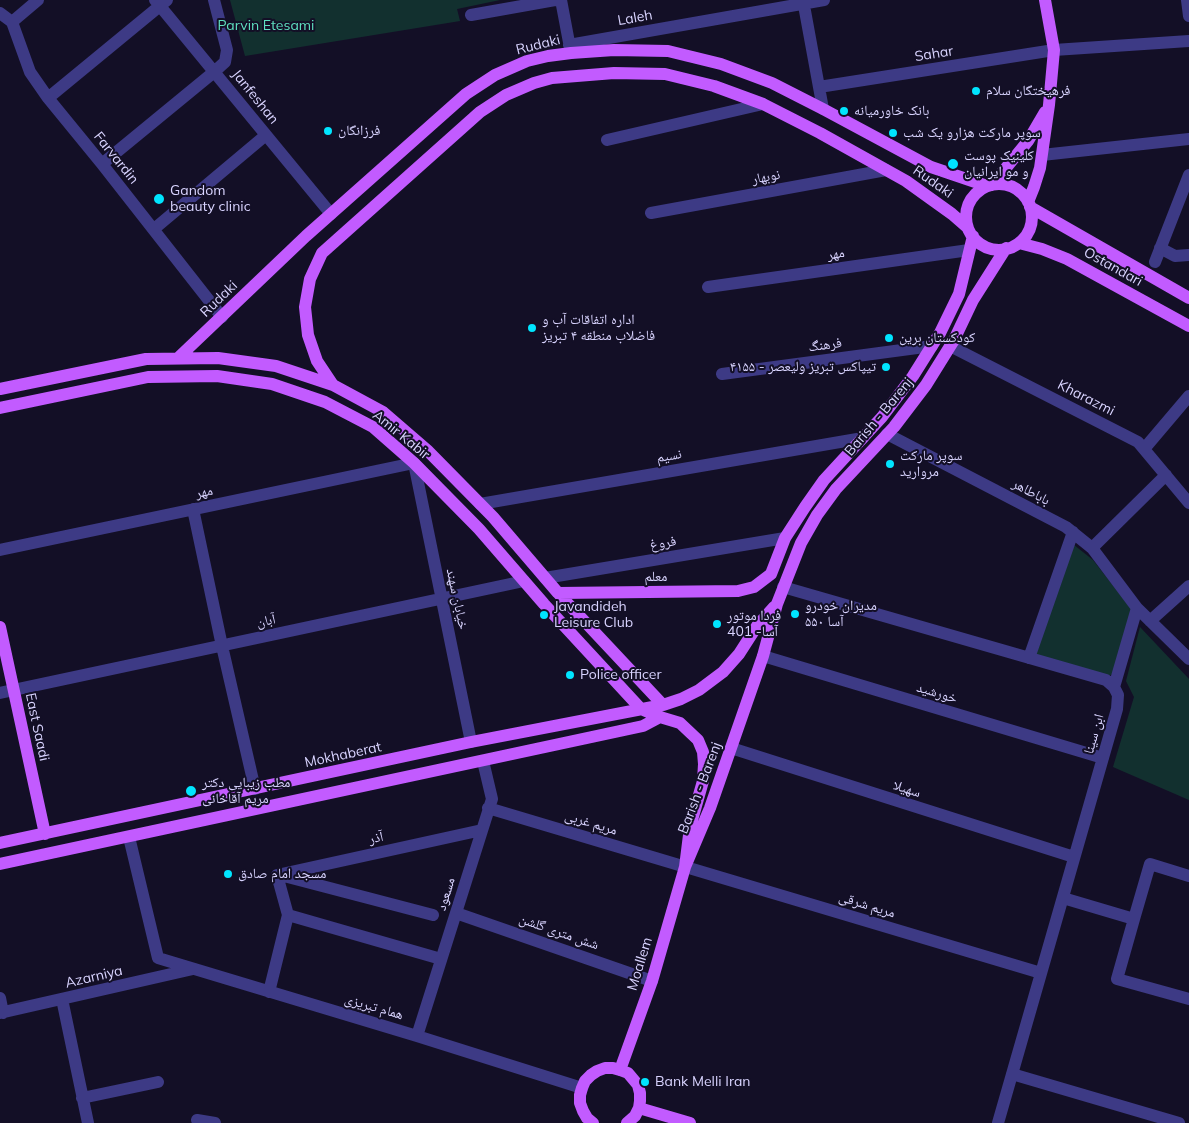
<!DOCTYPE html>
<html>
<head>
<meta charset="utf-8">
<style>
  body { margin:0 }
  canvas { display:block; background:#130f26 }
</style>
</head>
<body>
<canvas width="1189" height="1123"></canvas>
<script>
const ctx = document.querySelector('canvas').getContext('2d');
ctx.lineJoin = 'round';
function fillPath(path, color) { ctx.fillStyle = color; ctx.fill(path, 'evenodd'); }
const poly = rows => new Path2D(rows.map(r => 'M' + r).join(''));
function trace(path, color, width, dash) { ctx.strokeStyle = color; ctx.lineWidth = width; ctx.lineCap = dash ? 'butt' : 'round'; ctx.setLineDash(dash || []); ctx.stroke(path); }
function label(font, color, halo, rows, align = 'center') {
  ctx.font = font + ' Mulish,"Noto Naskh Arabic",sans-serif'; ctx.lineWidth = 4; ctx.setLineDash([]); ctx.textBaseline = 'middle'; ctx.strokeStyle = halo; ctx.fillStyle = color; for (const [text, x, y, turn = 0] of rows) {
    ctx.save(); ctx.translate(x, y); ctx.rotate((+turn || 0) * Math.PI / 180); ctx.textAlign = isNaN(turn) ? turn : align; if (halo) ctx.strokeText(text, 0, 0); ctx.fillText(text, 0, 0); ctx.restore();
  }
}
const green = poly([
  [230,0,500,0,457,9,460,21,245,56],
  [1074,545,1093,560,1132,610,1113,674,1108,676,1035,655],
  [1140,627,1189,679,1189,800,1113,767,1134,697,1126,681]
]);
const minor = poly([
  [155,0,331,214],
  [561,0,571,53],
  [803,0,823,109],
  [1187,0,1189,16],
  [0,13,12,22,30,72,48,98,102,164,222,317],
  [471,15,555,0],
  [12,22,38,0],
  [569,45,824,0],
  [819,87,1054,50,1189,41],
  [48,98,167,0],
  [607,140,763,104],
  [1042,155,1189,139],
  [102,164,214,72,225,62,227,50,214,0],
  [651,213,886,170],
  [154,229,266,135],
  [1160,248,1175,256,1189,255],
  [1155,262,1189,175],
  [708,287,969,250],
  [950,346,1138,442,1189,503],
  [722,374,932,346],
  [887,434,1066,527,1092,548,1137,608,1114,687],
  [1144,449,1189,396],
  [414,463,471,742],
  [480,504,863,438],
  [193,509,222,646,255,789],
  [1092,548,1166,475],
  [0,550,414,463],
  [545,578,785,538],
  [783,587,1106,680,1114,687,1118,695,1117,709,998,1123],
  [1137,608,1189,659],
  [1150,621,1189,586],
  [763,656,1103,758],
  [1029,658,1073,532],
  [0,693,524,581],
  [731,748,1074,857],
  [488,808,1041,973],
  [129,837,158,958,417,1036,582,1088],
  [277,875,482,830],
  [280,875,433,915],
  [1063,898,1134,919,1117,979,1189,999],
  [456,913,652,981],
  [288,915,441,959],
  [1134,919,1150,864,1189,876],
  [269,992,288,915,277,875],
  [0,998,3,1013],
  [62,999,88,1123],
  [0,1013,193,969],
  [417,1036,492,799,483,761],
  [1012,1074,1179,1123],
  [82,1098,158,1082],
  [197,1120,215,1123]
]);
const major = poly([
  '966 217a33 33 0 1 1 66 0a33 33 0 1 1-66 0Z',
  [992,185,1028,141,1045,112],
  [1028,202,1034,187,1040,168,1049,105,1054,50,1045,0],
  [1030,207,1189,298],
  [1019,243,1042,249,1067,259,1189,326],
  [178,358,306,236,466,94,495,75,527,61,548,56,571,53,614,50,668,51,721,64,772,83,823,109,931,167,987,186],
  [333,385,317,361,308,335,305,307,310,279,322,253,480,112,506,95,534,83,552,78,614,73,665,74,714,86,763,104,820,133,906,181,952,214,968,228],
  [0,389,146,359,218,358,276,366,333,385,383,412,427,450,493,517,558,593,663,705],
  [0,408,148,377,217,376,272,384,325,402,373,427,414,463,479,529,544,604,641,709,660,717,680,723,698,740,703,752,704,764,703,781,690,827,685,867],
  [558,593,738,591,754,587,771,574,785,538,805,507,824,480,882,417,913,376,940,333,959,294,973,236],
  [0,627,45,834],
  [0,843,471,742,663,705,681,699,699,690,723,672,739,654,757,626,774,607],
  [0,864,643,726,660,717],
  [620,1070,652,981,685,867,710,808,763,656,777,604,801,543,817,515,836,489,894,427,926,385,954,340,973,300,1006,248],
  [639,1108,690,1123],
  [593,1123,587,1118,583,1111,580,1103,580,1095,582,1088,585,1081,591,1075,597,1071,605,1068,613,1068,620,1070,628,1073,638,1085,640,1093,640,1101,639,1108,635,1116,627,1123]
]);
const markers = [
  [976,91,5,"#00e5ff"],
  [844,111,5,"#00e5ff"],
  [328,131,5,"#00e5ff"],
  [893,133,5,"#00e5ff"],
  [953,164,6,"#00e5ff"],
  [159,199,6,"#00e5ff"],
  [532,328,5,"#00e5ff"],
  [889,338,5,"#00e5ff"],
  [886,367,5,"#00e5ff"],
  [890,464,5,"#00e5ff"],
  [795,614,5,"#00e5ff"],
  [544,615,5,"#00e5ff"],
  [717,624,5,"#00e5ff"],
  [570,675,5,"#00e5ff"],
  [191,791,6,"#00e5ff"],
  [228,874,5,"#00e5ff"],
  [645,1082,5,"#00e5ff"]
];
const streetNames = [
  ["Laleh",635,18,-10],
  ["Rudaki",538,45,-14],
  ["Sahar",934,54,-9],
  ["Janfeshan",255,97,51],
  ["Farvardin",116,158,51],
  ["نوبهار",766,177,-11],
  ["Rudaki",933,182,35],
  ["مهر",836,254,-8],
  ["Ostandari",1113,267,29],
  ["Rudaki",219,299,-44],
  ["فرهنگ",825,345,-8],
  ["Kharazmi",1086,398,27],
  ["Barish - Barenj",879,417,-50],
  ["Amir Kabir",401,435,39],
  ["نسیم",669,456,-10],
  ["مهر",204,492,-12],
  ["باباطاهر",1031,492,28],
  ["فروغ",663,543,-9],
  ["معلم",656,577],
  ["خیابان سهند",457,599,78],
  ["آبان",266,621,-12],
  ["خورشید",937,693,17],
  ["East Saadi",37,727,78],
  ["ابن سینا",1094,734,-74],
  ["Mokhaberat",343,755,-12],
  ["Barish - Barenj",700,788,-69],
  ["سهیلا",907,789,18],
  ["مریم غربی",591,823,17],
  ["آذر",376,838,-12],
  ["مسعود",446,894,-73],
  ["مریم شرقی",867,905,17],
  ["شش متری گلشن",559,932,19],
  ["Moallem",640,964,-73],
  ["Azarniya",94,977,-13],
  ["همام تبریزی",374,1007,16]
];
const parkNames = [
  ["Parvin Etesami",266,26]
];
const poiNames = [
  ["فرهیختگان سلام",986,91],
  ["بانک خاورمیانه",854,111],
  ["فرزانگان",338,131],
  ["سوپر مارکت هزارو یک شب",903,133],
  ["کلینیک پوست",964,156],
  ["و مو ایرانیان",964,172],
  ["Gandom",170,191],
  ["beauty clinic",170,207],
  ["اداره اتفاقات آب و",542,320],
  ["فاضلاب منطقه ۴ تبریز",542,336],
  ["کودکستان برین",899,338],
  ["تیپاکس تبریز ولیعصر - ۴۱۵۵",876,367,"right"],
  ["سوپر مارکت",900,456],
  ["مروارید",900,472],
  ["مدیران خودرو",805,606],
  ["۵۵۰ آسا",805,622],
  ["Javandideh",554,607],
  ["Leisure Club",554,623],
  ["فردا موتور",727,616],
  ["401 -آسا",727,632],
  ["Police officer",580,675],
  ["مطب زیبایی دکتر",202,783],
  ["مریم آقاخانی",202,799],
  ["مسجد امام صادق",238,874],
  ["Bank Melli Iran",655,1082]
];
fillPath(green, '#12302f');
trace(minor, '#3d3a85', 12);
trace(major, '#c25bff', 12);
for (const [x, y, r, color] of markers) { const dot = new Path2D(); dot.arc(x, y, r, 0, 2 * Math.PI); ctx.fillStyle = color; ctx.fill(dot); trace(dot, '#130f26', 2); }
label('14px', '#d9d4ff', '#130f26', streetNames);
label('14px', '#5fe0c0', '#130f26', parkNames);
label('14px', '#d9d4ff', '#130f26', poiNames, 'left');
</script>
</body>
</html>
